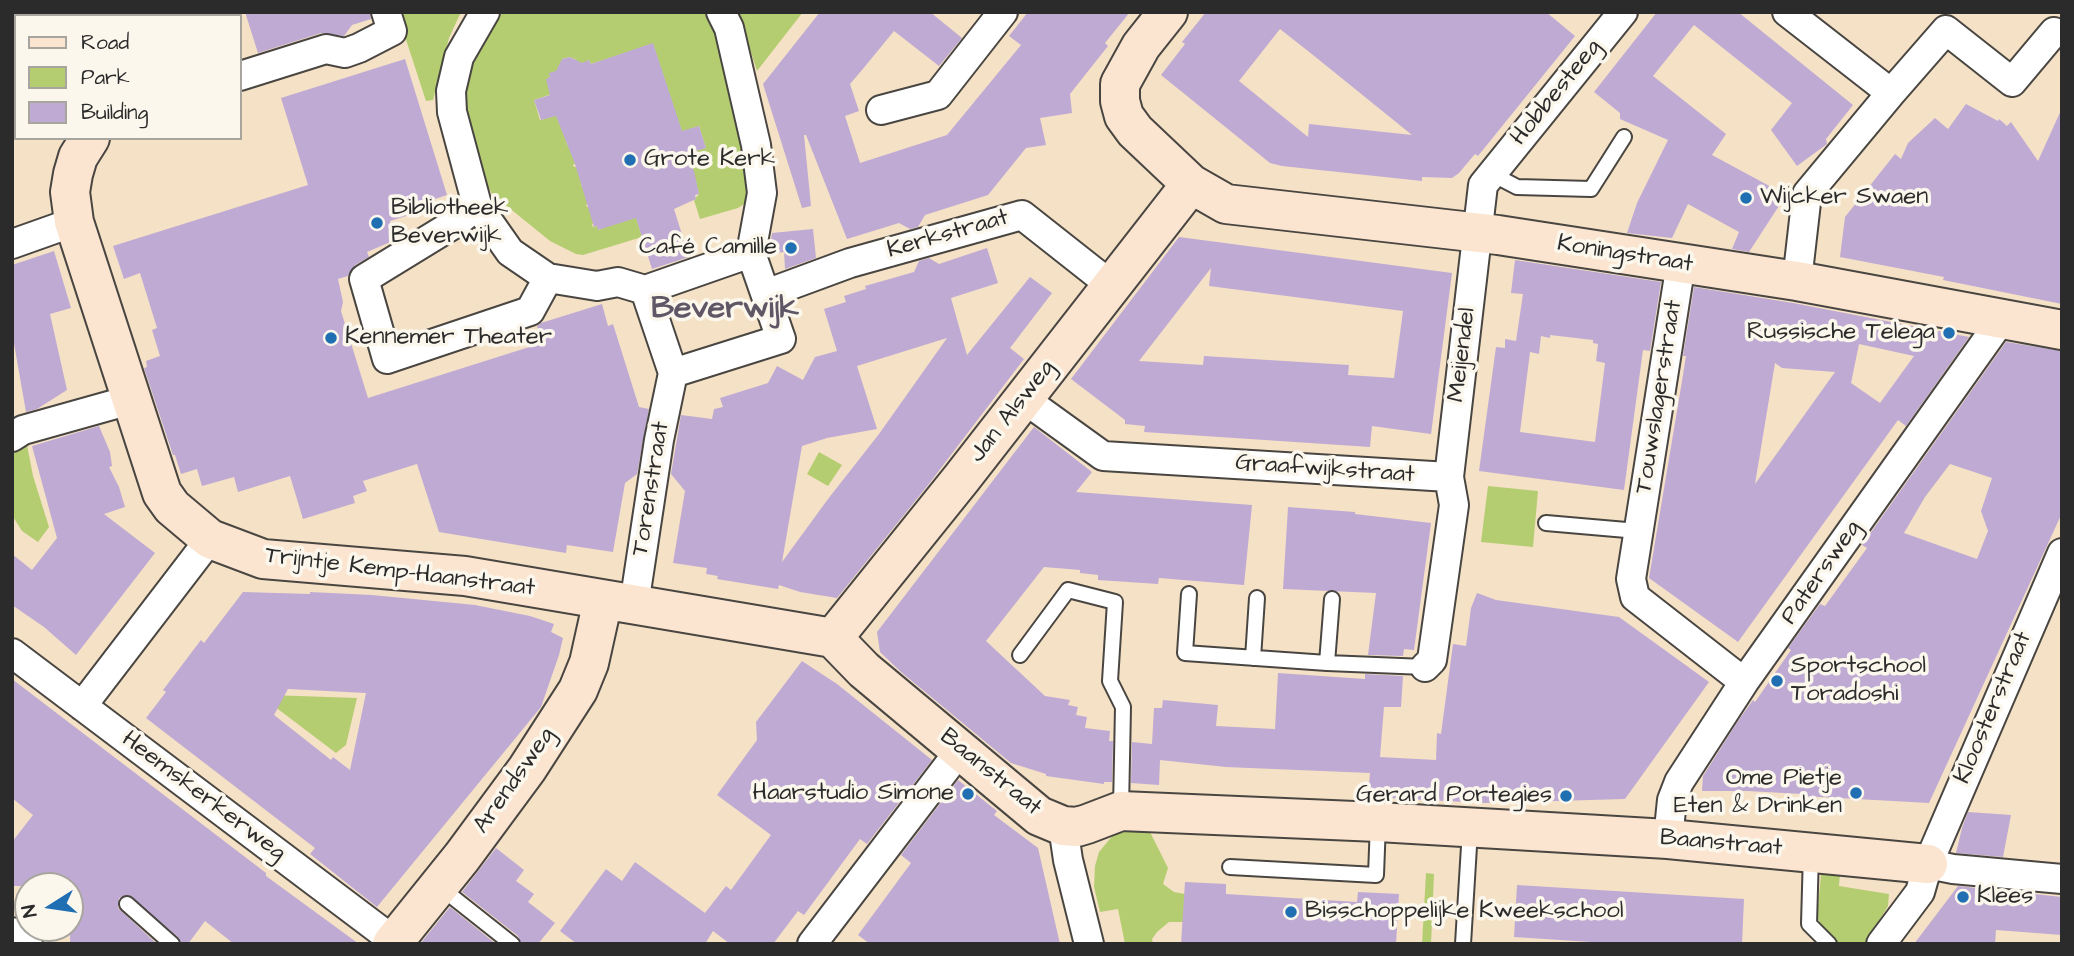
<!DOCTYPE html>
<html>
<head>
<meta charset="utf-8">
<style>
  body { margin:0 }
  #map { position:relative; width:2074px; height:956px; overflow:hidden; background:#f5e1c6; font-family:"Architects Daughter",sans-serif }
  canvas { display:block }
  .frame { position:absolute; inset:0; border:14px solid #2b2b2b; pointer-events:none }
  .legend { position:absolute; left:14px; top:14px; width:228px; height:126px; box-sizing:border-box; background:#fbf7ec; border:2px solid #a8a59f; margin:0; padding:9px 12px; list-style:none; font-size:21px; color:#2b2b2b }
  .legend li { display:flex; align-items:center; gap:14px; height:35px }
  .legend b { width:35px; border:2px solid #a8a59f }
  .north { position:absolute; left:14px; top:872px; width:70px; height:70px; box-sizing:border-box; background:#fbf7ec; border:2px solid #a8a59f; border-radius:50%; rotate:258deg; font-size:19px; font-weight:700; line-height:28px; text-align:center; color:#2b2b2b }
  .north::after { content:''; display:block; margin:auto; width:24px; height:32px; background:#1f6fb2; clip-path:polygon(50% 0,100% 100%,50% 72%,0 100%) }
</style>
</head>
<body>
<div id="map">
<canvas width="2074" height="956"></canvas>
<div class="frame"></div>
<ul class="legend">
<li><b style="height:9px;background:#fce5d0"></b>Road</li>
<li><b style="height:19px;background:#b5cd71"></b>Park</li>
<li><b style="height:19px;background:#bfaad4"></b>Building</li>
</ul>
<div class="north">N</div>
</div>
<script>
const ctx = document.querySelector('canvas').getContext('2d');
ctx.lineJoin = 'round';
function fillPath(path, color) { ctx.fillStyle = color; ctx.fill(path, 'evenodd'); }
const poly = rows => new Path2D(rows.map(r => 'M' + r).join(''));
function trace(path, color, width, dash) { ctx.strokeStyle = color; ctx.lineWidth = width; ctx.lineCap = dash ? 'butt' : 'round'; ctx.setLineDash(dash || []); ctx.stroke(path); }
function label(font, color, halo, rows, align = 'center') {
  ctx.font = font + ' "Architects Daughter",sans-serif'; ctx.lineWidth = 7; ctx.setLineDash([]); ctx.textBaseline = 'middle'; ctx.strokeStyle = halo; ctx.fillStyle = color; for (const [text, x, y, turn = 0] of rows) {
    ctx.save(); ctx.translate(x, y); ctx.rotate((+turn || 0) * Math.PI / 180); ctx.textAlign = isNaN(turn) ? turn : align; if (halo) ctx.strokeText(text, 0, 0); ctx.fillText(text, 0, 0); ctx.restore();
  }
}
const green = poly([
  [397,12,461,12,449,38,433,100,426,101],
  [501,12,707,12,714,25,738,117,748,191,747,202,738,208,700,219,694,200,699,194,686,152,706,148,699,126,681,134,653,44,591,64,589,60,578,68,575,59,570,57,562,59,555,93,534,100,540,120,562,114,567,145,572,146,577,163,573,165,574,167,578,166,584,183,580,185,584,186,590,203,586,205,587,207,591,206,596,223,592,224,593,227,597,226,599,230,635,214,642,237,583,255,576,254,550,241,492,194,481,173,465,115,466,74,485,32],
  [738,12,803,12,757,71],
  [27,445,33,476,49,527,38,542,22,531,12,515,12,452],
  [819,452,842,465,828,486,807,474],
  [1488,486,1538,491,1533,547,1481,542],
  [270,695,357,698,346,745,336,753,266,700],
  [1141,829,1150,832,1168,868,1163,884,1174,892,1185,894,1183,922,1169,922,1157,932,1152,939,1153,944,1125,944,1118,909,1100,912,1094,887,1095,866,1099,852,1114,834],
  [1827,872,1840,872,1839,886,1889,894,1888,906,1865,944,1839,944,1826,934,1817,917,1821,875],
  [1426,873,1434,874,1431,944,1422,944]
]);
const building = poly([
  [245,12,370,12,371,19,352,25,344,36,321,33,258,53],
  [820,12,930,12,962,38,939,66,894,31,862,70,850,84,859,111,845,116,860,163,947,135,1021,45,1009,36,1028,12,1130,12,1105,43,1108,46,1070,94,1072,113,1040,118,1046,145,1026,148,988,195,925,215,918,227,910,229,899,223,847,239,806,135,804,135,811,206,802,208,763,84],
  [1206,12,1546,12,1575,36,1478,156,1475,154,1459,173,1452,178,1422,177,1422,181,1282,166,1270,163,1161,75,1185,44,1182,42],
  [1280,29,1313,55,1412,135,1309,124,1308,137,1239,81],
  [1657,12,1738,12,1853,105,1826,139,1827,144,1797,166,1771,130,1792,103,1694,25,1653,76,1726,134,1712,155,1786,195,1749,252,1732,249,1739,232,1688,204,1672,238,1627,233,1637,203,1668,140,1620,119,1620,113,1594,92],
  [653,43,682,131,699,126,706,148,687,154,694,171,699,194,695,195,696,199,674,209,689,257,652,269,636,218,598,230,597,226,594,227,575,164,556,116,541,120,534,100,550,95,546,79,550,77,549,73,556,71,562,59,570,57,582,63,589,60,591,64],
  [405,59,447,195,417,205,419,212,390,221,395,240,367,252,369,257,355,265,348,276,338,279,343,302,341,311,368,398,542,343,537,326,541,323,602,304,608,326,613,324,639,407,649,409,637,474,625,483,613,552,567,545,566,553,439,532,417,464,363,481,367,491,353,496,355,503,303,519,290,476,238,492,234,477,202,486,197,469,181,474,175,455,173,455,144,368,147,367,146,361,160,356,152,330,157,328,140,273,124,279,113,246,308,185,281,98],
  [1966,104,1998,121,1999,119,2007,126,2011,122,2038,161,2062,108,2062,304,1943,280,1944,277,1840,257,1845,217,1895,154,1901,159,1908,143,1935,118,1948,129],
  [813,229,816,258,785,269,784,252,769,254,772,233],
  [1179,237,1452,273,1431,434,1372,426,1370,447,1144,432,1145,426,1125,424,1125,420,1071,379],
  [1211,268,1209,286,1403,311,1394,378,1348,375,1349,365,1204,356,1203,365,1139,361],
  [987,248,998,283,951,298,967,355,1030,277,1052,293,1010,348,1024,359,928,485,837,598,800,592,779,585,778,589,717,579,718,576,706,574,707,568,673,563,685,491,671,474,681,415,712,419,714,409,723,407,720,398,768,383,777,366,803,380,815,357,837,351,824,309,846,302,844,296,866,289,865,286,914,272,919,261,929,258,939,264],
  [947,338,879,434,828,499,782,562,802,446,827,438,877,429,857,366],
  [54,251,71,308,50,314,67,390,37,409,26,412,12,332,12,265],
  [1515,260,1661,282,1650,351,1643,350,1624,490,1479,471,1496,347,1505,348,1505,339,1516,341,1523,294,1511,293],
  [1550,335,1593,340,1593,343,1598,344,1596,361,1605,363,1595,442,1520,432,1530,352,1539,354,1541,336,1550,338],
  [1694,287,1793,303,1969,337,1906,426,1898,420,1738,642,1649,578,1682,381,1686,356,1683,356],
  [1859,344,1914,356,1880,403,1851,383],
  [1775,363,1782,368,1835,372,1755,484],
  [2006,342,2062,351,2062,513,1929,803,1802,796,1802,794,1747,791,1702,791,1703,776,1738,721,1753,700,1755,702,1791,650,1788,648,1820,604,1825,606,1867,548,1862,545],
  [1950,464,1992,478,1981,511,1988,531,1977,559,1904,533,1925,497],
  [99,426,110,452,112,466,109,467,119,487,125,507,104,514,155,553,76,655,44,627,12,605,12,554,32,570,57,538,32,446],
  [1034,427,1092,472,1076,492,1252,505,1244,585,1159,578,1158,584,1098,580,1098,575,1080,573,1080,570,1044,567,986,641,1045,696,1070,700,1068,705,1078,707,1076,715,1087,717,1085,728,1110,731,1109,741,1113,741,1112,782,1104,782,1104,784,1046,776,1046,774,1011,763,901,672,880,652,877,632],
  [1288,507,1355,512,1355,514,1431,523,1414,650,1404,649,1403,656,1368,655,1376,593,1283,589],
  [243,592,310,594,310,592,372,595,475,605,530,616,554,624,551,632,563,638,559,655,541,707,377,907,310,854,315,848,146,718,166,692,163,690,201,640,204,643],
  [288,689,366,693,350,770,333,757,331,760,274,715],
  [1477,593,1496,600,1619,617,1709,682,1625,799,1484,803,1368,797,1370,773,1226,767,1160,760,1159,785,1131,783,1132,742,1152,744,1154,708,1162,708,1163,700,1218,705,1216,726,1275,729,1278,673,1365,679,1365,674,1403,676,1401,707,1384,707,1380,757,1436,760,1437,733,1441,734,1453,644,1466,646,1471,608],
  [802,661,837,684,932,760,867,844,860,839,804,915,798,911,773,944,730,944,713,931,705,944,577,944,560,931,606,869,622,881,635,862,705,913,726,886,731,890,771,835,717,795,757,740,756,722],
  [12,679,266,873,266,876,359,944,234,944,205,921,188,944,181,944,178,937,128,895,119,898,118,908,157,944,70,944,70,886,12,886,12,842,33,815,12,798],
  [958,780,997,811,994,815,1038,848,1060,944,870,944,858,935,911,863,901,855],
  [1968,812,2011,815,2003,857,1956,853,1962,828],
  [496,848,524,870,516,881,534,894,528,902,555,923,538,944,521,944,518,936,462,892],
  [1185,882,1226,884,1226,894,1357,902,1358,892,1399,894,1396,944,1181,944],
  [1517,885,1744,899,1742,944,1622,944,1514,937],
  [1958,886,2062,897,2062,935,1996,930,1995,944,1914,944],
  [450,907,496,944,420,944]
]);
const lane = poly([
  [1492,174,1517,187,1591,189,1624,137],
  [1546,523,1638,531],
  [1189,594,1185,653,1327,663,1425,667],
  [1020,655,1068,590,1115,602,1110,681,1123,707,1121,809],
  [1253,658,1257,598],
  [1327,663,1332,599],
  [1811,853,1809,924,1829,944],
  [1230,867,1376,875,1378,823],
  [440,887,512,944],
  [127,904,172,944],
  [1463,944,1470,830]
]);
const street = poly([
  [1787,12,1891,93],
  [12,18,16,12],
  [240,76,326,49,345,53,359,48,392,31,386,12],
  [881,110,938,95,1003,12],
  [477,205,457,222,364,279,387,359,530,311,548,278,510,252,477,205,452,112,451,91,459,57,485,12],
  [12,244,74,222],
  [1681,263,1631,579,1635,597,1744,682],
  [548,278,597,286,618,282,645,290,751,253],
  [1797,281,1807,194,1891,93,1946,30,2012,82,2054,32],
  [645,290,673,373],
  [766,294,850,263,1022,215,1112,286],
  [673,373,781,339,751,253,762,193,756,145,729,28,721,12],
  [1024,399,1103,456,1449,477,1454,505,1432,660,1425,667],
  [12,437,23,430,130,400],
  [1449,477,1483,185,1623,12],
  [634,605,659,440,673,373],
  [12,653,394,941],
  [82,706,210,539],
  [1063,826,1068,860,1089,944],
  [1668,839,1672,800,1679,782,1744,682,2002,319],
  [1928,864,1953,869,2062,879],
  [12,932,28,944],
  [812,944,961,749],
  [1881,944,1920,892,1928,864,2062,553]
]);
const secondary = poly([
  [1168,12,1141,46,1120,84,1120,101,1124,116,1135,131,1191,184,1226,204,1498,235,1797,281,2062,330],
  [163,16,164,12],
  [90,138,78,157,73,174,70,192,74,222,162,493,172,507,210,539,263,559,465,576,833,638,864,670,1039,816,1063,826,1077,827,1087,824,1121,811,1378,822,1668,839,1928,864],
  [833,638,961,479,1191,184],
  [392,944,462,857,527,769,578,690,589,663,603,600]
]);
const markers = [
  [630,160,7,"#1f6fb2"],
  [1746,198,7,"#1f6fb2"],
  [377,223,7,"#1f6fb2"],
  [791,248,7,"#1f6fb2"],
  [1949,333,7,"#1f6fb2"],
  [331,338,7,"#1f6fb2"],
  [1777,681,7,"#1f6fb2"],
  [1856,793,7,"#1f6fb2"],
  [968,794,7,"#1f6fb2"],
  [1566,796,7,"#1f6fb2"],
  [1963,897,7,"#1f6fb2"],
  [1291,912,7,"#1f6fb2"]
];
const streetNames = [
  ["Hobbesteeg",1557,93,-51],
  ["Kerkstraat",948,235,-16],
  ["Koningstraat",1625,255,9],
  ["Meijendel",1463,355,-83],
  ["Touwslagerstraat",1660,397,-81],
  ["Jan Alsweg",1013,412,-52],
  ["Graafwijkstraat",1325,470,4],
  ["Torenstraat",652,489,-81],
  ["Trijntje Kemp-Haanstraat",400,573,7],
  ["Patersweg",1822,573,-55],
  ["Kloosterstraat",1994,708,-67],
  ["Baanstraat",990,773,39],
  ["Arendsweg",515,781,-55],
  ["Heemskerkerweg",203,797,37],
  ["Baanstraat",1721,844,5]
];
const poiNames = [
  ["Grote Kerk",644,160],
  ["Wijcker Swaen",1760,198],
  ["Bibliotheek",391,209],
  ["Beverwijk",391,237],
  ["Café Camille",777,248,"right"],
  ["Russische Telega",1935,333,"right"],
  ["Kennemer Theater",345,338],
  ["Sportschool",1791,667],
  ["Toradoshi",1791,695],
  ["Ome Pietje",1842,779,"right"],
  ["Eten & Drinken",1842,807,"right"],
  ["Haarstudio Simone",954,794,"right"],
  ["Gerard Portegies",1552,796,"right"],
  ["Klees",1977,897],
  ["Bisschoppelijke Kweekschool",1305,912]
];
const districtNames = [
  ["Beverwijk",725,310]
];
fillPath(green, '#b5cd71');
fillPath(building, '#bfaad4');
trace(lane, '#494642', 18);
trace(street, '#494642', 32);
trace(secondary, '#494642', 42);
trace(lane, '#fff', 14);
trace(street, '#fff', 28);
trace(secondary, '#fce5d0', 38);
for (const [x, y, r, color] of markers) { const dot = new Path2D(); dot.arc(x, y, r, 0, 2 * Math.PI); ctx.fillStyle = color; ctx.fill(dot); trace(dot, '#fbf7ec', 2.5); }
label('24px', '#2b2b2b', '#fbf7ec', streetNames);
label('24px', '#2b2b2b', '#fbf7ec', poiNames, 'left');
label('bold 32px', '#5f5766', '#fbf7ec', districtNames);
</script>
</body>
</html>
